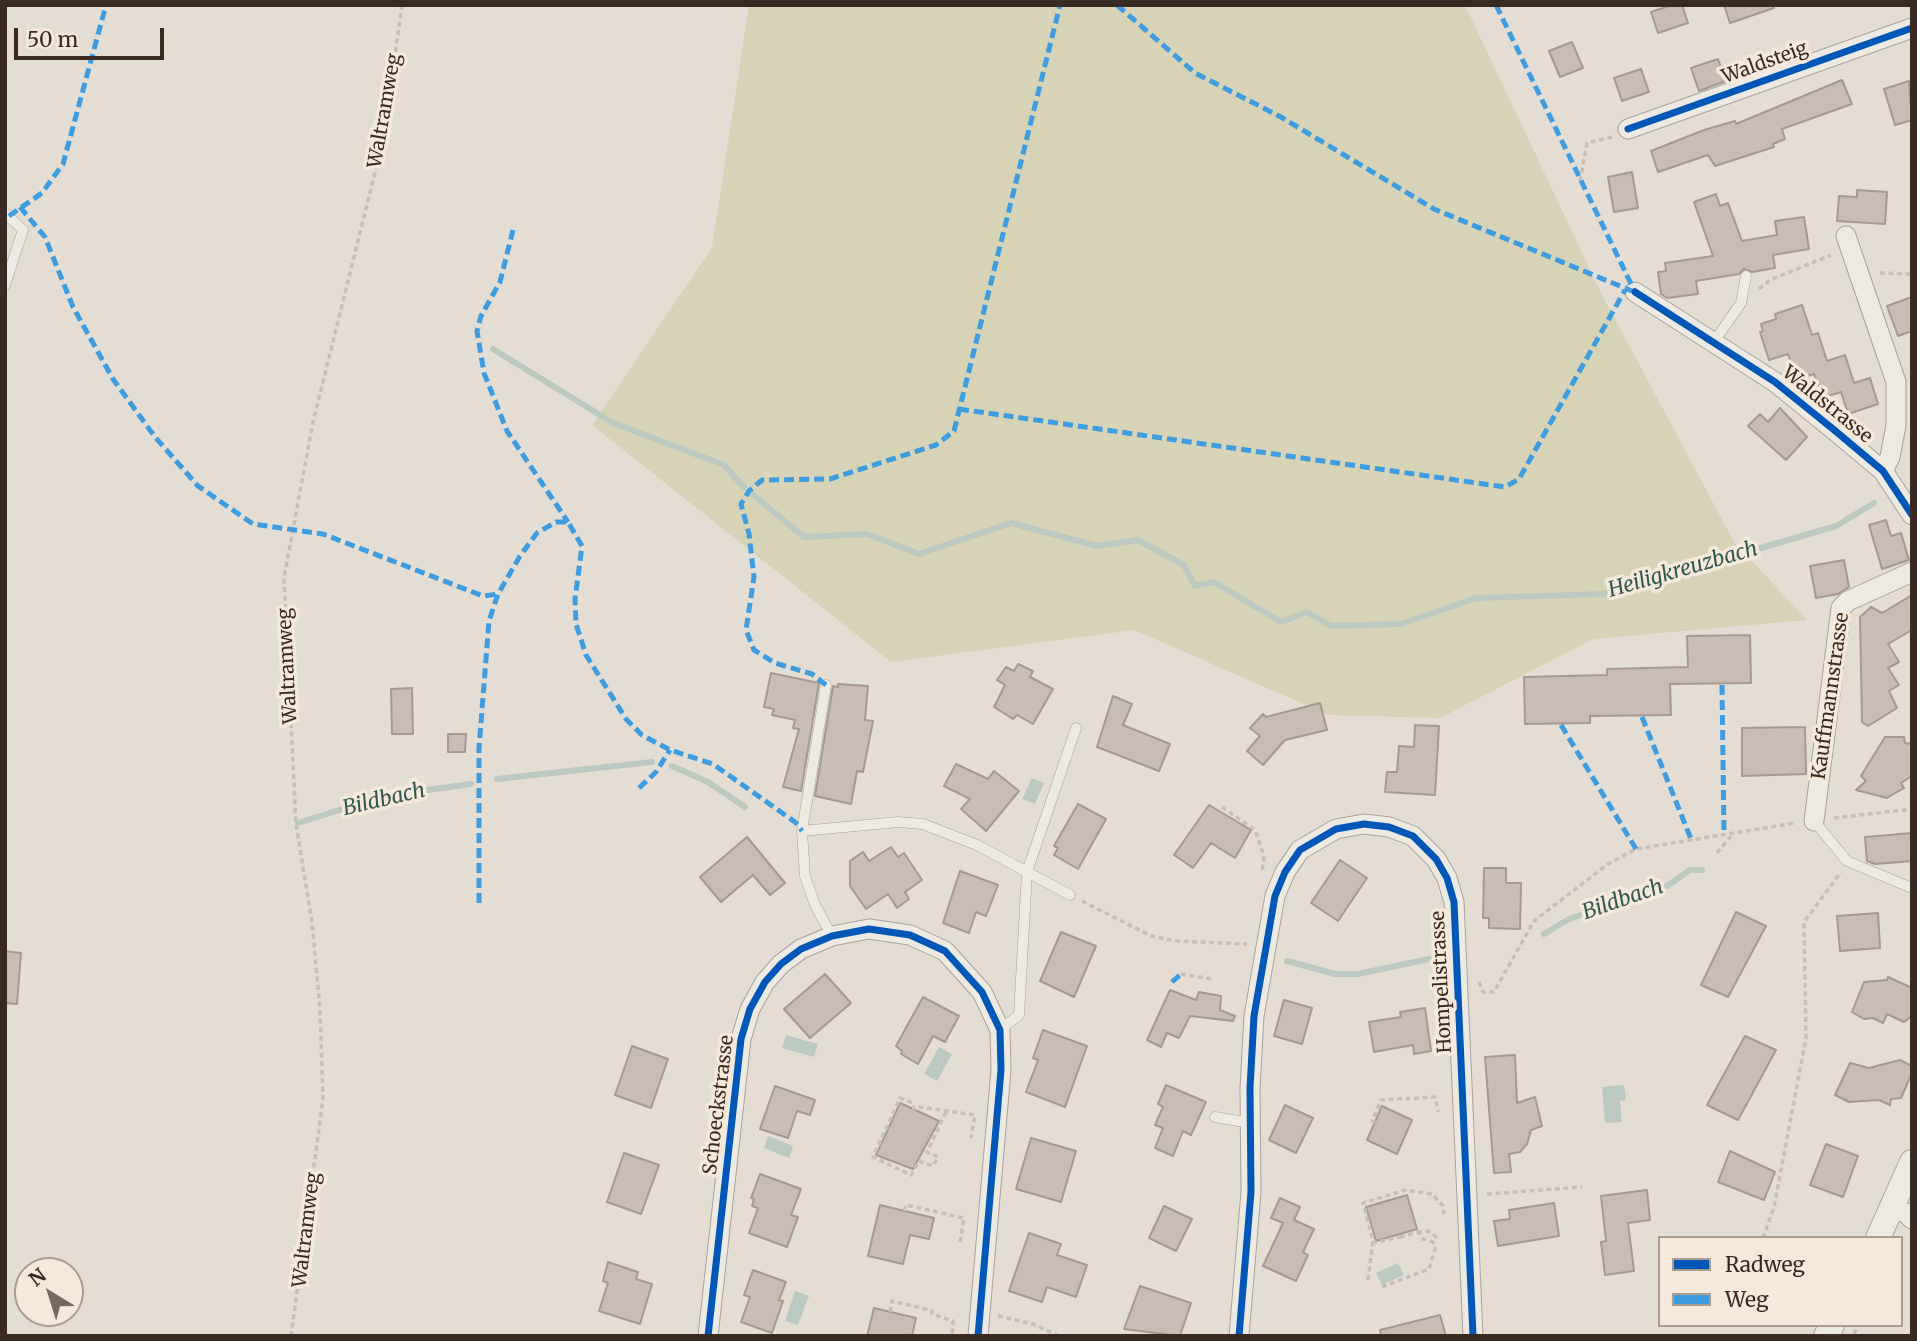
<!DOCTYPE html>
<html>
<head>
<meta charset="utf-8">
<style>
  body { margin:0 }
  #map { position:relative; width:1917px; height:1341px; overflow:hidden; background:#e4ddd3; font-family:Merriweather,serif }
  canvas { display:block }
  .frame { position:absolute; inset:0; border:7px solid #3a2b22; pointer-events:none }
  .legend { position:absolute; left:1658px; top:1236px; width:245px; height:91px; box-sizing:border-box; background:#f4e9da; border:2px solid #aa9d90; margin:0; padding:9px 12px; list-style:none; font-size:21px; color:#3a2b22 }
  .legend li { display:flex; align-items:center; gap:14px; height:35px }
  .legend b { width:35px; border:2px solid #aa9d90 }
  .north { position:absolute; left:14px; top:1257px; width:70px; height:70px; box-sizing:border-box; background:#f4e9da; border:2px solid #aa9d90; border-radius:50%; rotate:322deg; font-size:19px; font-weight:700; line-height:28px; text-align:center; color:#3a2b22 }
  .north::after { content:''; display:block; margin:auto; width:24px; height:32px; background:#766960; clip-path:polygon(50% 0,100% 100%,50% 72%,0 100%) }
  .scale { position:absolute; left:14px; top:28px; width:150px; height:32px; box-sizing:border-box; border:4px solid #3a2b22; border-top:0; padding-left:9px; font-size:21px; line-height:24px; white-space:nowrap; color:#3a2b22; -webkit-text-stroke:5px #f4e9da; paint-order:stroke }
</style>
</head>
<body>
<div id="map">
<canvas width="1917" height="1341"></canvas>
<div class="frame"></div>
<ul class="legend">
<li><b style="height:9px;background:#0057b8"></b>Radweg</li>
<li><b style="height:9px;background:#3e9ce0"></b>Weg</li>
</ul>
<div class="north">N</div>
<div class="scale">50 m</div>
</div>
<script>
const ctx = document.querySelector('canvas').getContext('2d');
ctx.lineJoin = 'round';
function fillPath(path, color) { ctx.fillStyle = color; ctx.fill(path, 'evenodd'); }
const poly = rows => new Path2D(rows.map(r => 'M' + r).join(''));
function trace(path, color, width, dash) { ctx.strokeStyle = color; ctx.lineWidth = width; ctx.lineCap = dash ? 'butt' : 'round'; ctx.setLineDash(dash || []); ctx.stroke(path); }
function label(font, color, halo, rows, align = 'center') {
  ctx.font = font + ' Merriweather,serif'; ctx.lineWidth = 7; ctx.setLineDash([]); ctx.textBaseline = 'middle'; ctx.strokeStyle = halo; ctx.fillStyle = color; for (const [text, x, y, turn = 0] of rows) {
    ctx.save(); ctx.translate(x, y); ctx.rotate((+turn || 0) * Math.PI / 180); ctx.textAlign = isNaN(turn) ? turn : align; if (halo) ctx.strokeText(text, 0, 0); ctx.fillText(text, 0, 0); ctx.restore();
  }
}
const green = poly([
  [749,5,1465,5,1600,291,1734,542,1807,620,1593,639,1440,718,1329,715,1134,630,891,662,592,425,712,248]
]);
const water = poly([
  [1032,778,1044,783,1035,804,1022,799],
  [786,1035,818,1044,814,1057,782,1048],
  [939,1047,952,1054,937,1081,924,1074],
  [1624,1085,1626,1100,1620,1101,1622,1122,1605,1123,1602,1087],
  [768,1136,793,1146,789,1158,764,1148],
  [1398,1263,1404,1275,1382,1285,1376,1273],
  [795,1291,809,1296,798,1325,785,1321]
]);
const stream = poly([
  [493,349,613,423,724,465,744,487],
  [752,494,804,537,867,534,919,554,1011,523,1097,546,1138,540,1184,565,1195,586,1214,582,1281,622,1307,612,1331,626,1401,624,1476,598,1604,594,1836,526,1874,503],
  [672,766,708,782,745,807],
  [497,779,652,762],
  [298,823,384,796,471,784],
  [1544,934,1569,919,1667,886,1690,870,1702,870],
  [1287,961,1335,974,1358,974,1429,959]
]);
const building = poly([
  [1672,5,1682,5,1688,23,1658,33,1651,12,1672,5],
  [1724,5,1774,5,1774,8,1730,23,1724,5],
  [1572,42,1583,68,1560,77,1549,51,1572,42],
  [1718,59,1726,81,1699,91,1691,68,1718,59],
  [1641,69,1649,92,1622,101,1614,78,1641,69],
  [1842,80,1852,104,1782,129,1785,139,1773,144,1774,147,1715,166,1708,155,1658,172,1651,151,1704,130,1735,121,1736,124,1842,80],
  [1909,81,1912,120,1895,125,1884,89,1909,81],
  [1632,172,1638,208,1614,212,1608,177,1632,172],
  [1857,190,1887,192,1885,224,1837,221,1839,196,1857,197,1857,190],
  [1716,194,1720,206,1728,203,1742,241,1777,235,1775,221,1804,217,1809,249,1773,255,1775,268,1752,272,1744,269,1739,274,1696,281,1698,294,1667,298,1661,294,1658,272,1666,271,1665,263,1713,256,1694,202,1716,194],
  [1912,297,1912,331,1898,336,1887,306,1912,297],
  [1802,305,1812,335,1818,333,1827,361,1845,355,1854,383,1870,378,1878,404,1848,414,1841,392,1822,398,1814,374,1796,379,1788,354,1769,360,1760,332,1763,331,1761,324,1776,319,1775,314,1802,305],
  [1780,408,1807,437,1786,460,1748,426,1760,414,1768,422,1780,408],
  [1886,520,1891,536,1901,533,1909,560,1882,569,1869,525,1886,520],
  [1844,560,1849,587,1838,594,1816,598,1810,566,1844,560],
  [1912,595,1912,630,1888,644,1899,662,1888,668,1899,685,1889,691,1897,708,1868,726,1862,722,1860,617,1871,607,1882,613,1912,595],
  [1750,635,1751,683,1670,684,1671,715,1590,716,1590,723,1525,724,1524,677,1607,675,1607,669,1688,667,1687,636,1750,635],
  [1018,664,1033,671,1030,677,1053,689,1033,724,1017,715,1013,719,994,707,1005,685,997,680,1006,667,1014,671,1018,664],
  [771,673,819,683,801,791,783,787,799,729,793,728,795,720,772,715,774,709,764,707,771,673],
  [838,684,868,686,865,720,873,721,863,772,857,771,851,804,815,796,833,686,838,687,838,684],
  [412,688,413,734,392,734,391,689,412,688],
  [1113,696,1132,704,1123,725,1170,744,1159,771,1097,747,1113,696],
  [1320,703,1327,730,1285,740,1263,765,1247,751,1260,736,1250,728,1263,714,1266,717,1320,703],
  [1415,725,1439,726,1435,795,1385,792,1387,772,1397,772,1399,746,1414,747,1415,725],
  [1805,727,1806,774,1742,776,1742,728,1805,727],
  [448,734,466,734,465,752,448,752,448,734],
  [1885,737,1904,737,1905,743,1912,744,1912,776,1901,783,1904,788,1887,798,1856,790,1866,781,1861,776,1885,737],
  [956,764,988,779,994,771,1019,791,986,831,961,809,970,799,944,786,956,764],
  [1078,804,1106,819,1078,869,1054,855,1058,848,1054,846,1078,804],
  [1209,805,1251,830,1235,858,1211,843,1193,868,1174,855,1209,805],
  [1912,833,1912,861,1875,864,1867,861,1865,837,1912,833],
  [747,837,785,883,770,895,753,875,721,902,700,877,747,837],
  [891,847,898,857,904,853,922,880,905,892,909,899,897,908,888,894,866,909,850,886,850,861,863,852,869,861,891,847],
  [1340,860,1367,878,1338,921,1311,903,1340,860],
  [1484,868,1506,868,1506,883,1521,883,1520,929,1489,928,1489,918,1483,918,1484,868],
  [960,871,998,885,986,916,976,912,969,933,943,923,960,871],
  [1736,912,1766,926,1728,997,1701,985,1736,912],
  [1878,913,1880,948,1840,951,1837,916,1878,913],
  [1061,932,1096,946,1074,997,1040,981,1061,932],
  [5,951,21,953,17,1004,5,1003,5,951],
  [825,974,851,1003,810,1038,784,1009,825,974],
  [1888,977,1912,988,1912,1016,1904,1022,1887,1014,1883,1023,1873,1018,1864,1019,1852,1012,1864,982,1887,980,1888,977],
  [1170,990,1196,1000,1199,992,1221,996,1220,1010,1235,1016,1233,1021,1190,1016,1179,1038,1167,1033,1161,1047,1147,1040,1170,990],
  [923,997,959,1016,945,1042,933,1036,918,1064,901,1054,902,1051,896,1046,923,997],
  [1284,1000,1312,1008,1302,1044,1274,1036,1284,1000],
  [1425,1008,1431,1051,1414,1054,1413,1045,1374,1052,1369,1022,1401,1017,1400,1012,1425,1008],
  [1043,1030,1087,1046,1065,1107,1026,1092,1038,1060,1033,1058,1043,1030],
  [1745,1036,1776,1050,1738,1120,1707,1105,1745,1036],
  [632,1046,668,1059,651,1108,615,1095,632,1046],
  [1515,1055,1517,1103,1535,1097,1542,1126,1531,1130,1527,1144,1520,1152,1509,1154,1511,1172,1494,1173,1485,1057,1515,1055],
  [1900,1060,1912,1066,1912,1073,1901,1098,1891,1099,1890,1105,1879,1100,1849,1102,1835,1095,1850,1063,1869,1068,1900,1060],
  [1166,1085,1206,1102,1191,1135,1183,1131,1173,1156,1155,1148,1163,1128,1155,1125,1163,1107,1158,1104,1166,1085],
  [775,1086,815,1100,810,1115,797,1111,788,1138,760,1129,775,1086],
  [900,1103,939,1121,913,1169,876,1155,900,1103],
  [1285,1105,1313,1118,1296,1153,1269,1140,1285,1105],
  [1382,1106,1412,1120,1397,1154,1367,1140,1382,1106],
  [1031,1138,1076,1151,1061,1202,1016,1189,1031,1138],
  [1826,1144,1858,1156,1843,1197,1810,1185,1826,1144],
  [1730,1151,1775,1172,1764,1200,1718,1182,1730,1151],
  [624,1153,659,1165,641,1214,607,1202,624,1153],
  [760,1174,801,1189,791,1215,798,1217,787,1247,749,1233,758,1208,752,1206,754,1199,751,1198,760,1174],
  [1647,1190,1650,1220,1628,1223,1634,1271,1605,1275,1601,1242,1606,1241,1601,1196,1647,1190],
  [1407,1195,1417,1229,1376,1241,1366,1207,1407,1195],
  [1280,1198,1300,1207,1294,1220,1314,1229,1303,1252,1308,1255,1296,1281,1263,1266,1283,1223,1271,1218,1280,1198],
  [1554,1203,1559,1236,1498,1246,1494,1221,1510,1219,1509,1210,1554,1203],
  [880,1205,934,1218,929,1239,910,1235,903,1264,868,1256,880,1205],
  [1164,1206,1192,1219,1176,1251,1149,1238,1164,1206],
  [1029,1233,1061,1244,1057,1255,1087,1265,1076,1297,1047,1287,1042,1302,1009,1291,1029,1233],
  [608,1262,638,1272,636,1279,652,1284,640,1324,599,1311,608,1283,603,1281,608,1262],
  [753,1270,786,1282,779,1300,783,1301,772,1333,741,1322,750,1297,744,1295,753,1270],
  [1140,1286,1191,1303,1180,1336,1124,1329,1140,1286],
  [874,1308,916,1318,912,1336,867,1336,874,1308],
  [1440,1315,1446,1336,1381,1336,1380,1330,1440,1315]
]);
const path = poly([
  [1580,181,1587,143,1612,137],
  [1880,273,1912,274],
  [1759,289,1770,280,1831,255],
  [1222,807,1255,830,1264,856,1262,873],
  [1834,818,1912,809],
  [1717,853,1733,834],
  [1082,901,1151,936,1176,941,1247,944],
  [1181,974,1212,979],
  [1479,982,1483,992,1494,992,1534,921,1608,864,1636,849,1795,823],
  [946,1112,927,1152,938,1157,933,1166,919,1161,911,1175,873,1157,900,1098,913,1103,914,1109,919,1107,975,1115,971,1138],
  [1375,1123,1372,1121,1381,1100,1435,1097,1438,1112],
  [1487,1194,1582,1187],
  [904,1211,906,1205,964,1218,960,1243],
  [1400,1237,1418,1232,1423,1239,1433,1242,1436,1237,1428,1231,1418,1232],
  [1763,1238,1774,1207,1806,1038,1804,922,1841,872],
  [1372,1243,1400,1237,1399,1234],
  [1368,1280,1373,1240,1363,1203,1405,1190,1432,1194,1443,1206,1444,1214],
  [1382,1287,1429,1269,1435,1249,1433,1242],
  [1658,1295,1660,1294],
  [890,1312,892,1301,926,1309,932,1311,932,1314,953,1321,952,1336],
  [998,1316,1033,1324,1059,1336],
  [1854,1334,1858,1325],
  [291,1336,323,1099,320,1009,312,922,296,824,284,578,313,422,383,140,402,5]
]);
const service = poly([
  [5,213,23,230,5,285],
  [1713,343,1741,303,1746,276],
  [826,685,802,831,805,876,815,905,832,936],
  [1814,821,1847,861,1912,888],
  [802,831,898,822,923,824,977,845,1070,895],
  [1000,1030,1019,1015,1027,872,1076,728],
  [1215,1117,1250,1123]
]);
const minor = poly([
  [1628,129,1912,28],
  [1846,236,1896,382,1896,425,1890,457,1883,471],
  [1635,292,1775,382,1833,429,1883,471,1912,515],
  [1814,821,1841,608,1848,601,1912,572],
  [1894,1209,1906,1213,1912,1219],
  [708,1336,741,1039,750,1009,765,982,781,964,801,949,832,936,869,929,910,935,945,951,982,992,1000,1030,1001,1070,978,1336],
  [1239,1336,1251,1192,1250,1088,1254,1016,1275,896,1285,872,1300,850,1336,829,1364,824,1389,827,1413,836,1436,859,1447,878,1454,902,1473,1336]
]);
const tertiary = poly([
  [1878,1238,1912,1162],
  [1826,1336,1832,1325]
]);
const quiet = poly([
  [1117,5,1195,73,1281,117,1434,209,1632,291],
  [1496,5,1635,292],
  [20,207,45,237,73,307,113,379,155,437,198,486,253,524,323,534,483,596,498,594],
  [9,216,42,193,63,164,106,5],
  [513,230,500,282,481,316,477,331,484,373,507,431,568,522],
  [959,409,1505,487,1519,479,1625,290],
  [826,685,812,674,775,663,754,650,746,630,754,577,749,534,741,504,749,491,762,480,830,479,936,445,954,431,1060,5],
  [1722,685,1724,834],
  [1642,717,1691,839],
  [1561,725,1636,849],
  [639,788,656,772,670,750],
  [479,903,479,748,489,621,498,594,520,556,537,533,556,522,568,522,582,546,575,599,576,624,586,655,626,719,642,735,670,750,713,764,795,822,802,831],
  [1172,982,1181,974]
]);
const cycleway = poly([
  [1628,129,1912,28],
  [1635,292,1775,382,1833,429,1883,471,1912,515],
  [708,1336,741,1039,750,1009,765,982,781,964,801,949,832,936,869,929,910,935,945,951,982,992,1000,1030,1001,1070,978,1336],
  [1239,1336,1251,1192,1250,1088,1254,1016,1275,896,1285,872,1300,850,1336,829,1364,824,1389,827,1413,836,1436,859,1447,878,1454,902,1473,1336]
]);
const streetNames = [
  ["Waldsteig",1765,63,-20],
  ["Waltramweg",385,111,-80],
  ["Waldstrasse",1827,405,39],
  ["Waltramweg",288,666,-93],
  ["Kauffmannstrasse",1831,696,-82],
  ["Hompelistrasse",1442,982,-93],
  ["Schoeckstrasse",719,1105,-83],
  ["Waltramweg",307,1230,-83]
];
const waterNames = [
  ["Heiligkreuzbach",1683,570,-16],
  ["Bildbach",384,800,-13],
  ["Bildbach",1623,900,-19]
];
fillPath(green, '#d6d3b6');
fillPath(water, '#bcc9c0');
trace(stream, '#bcc9c0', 6);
fillPath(building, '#c8bcb4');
trace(building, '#a59991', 2);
trace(service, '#aaa39b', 11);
trace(minor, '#aaa39b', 21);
trace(tertiary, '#aaa39b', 26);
trace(path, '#c6c0ba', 3.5, [5, 3.5]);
trace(service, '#ede9e3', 10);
trace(minor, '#ede9e3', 19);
trace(tertiary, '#ede9e3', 24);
trace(quiet, '#3e9ce0', 5, [10, 5]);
trace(cycleway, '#0057b8', 7);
label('19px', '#3a2b22', '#f4e9da', streetNames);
label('italic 21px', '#335851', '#f4e9da', waterNames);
</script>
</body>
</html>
